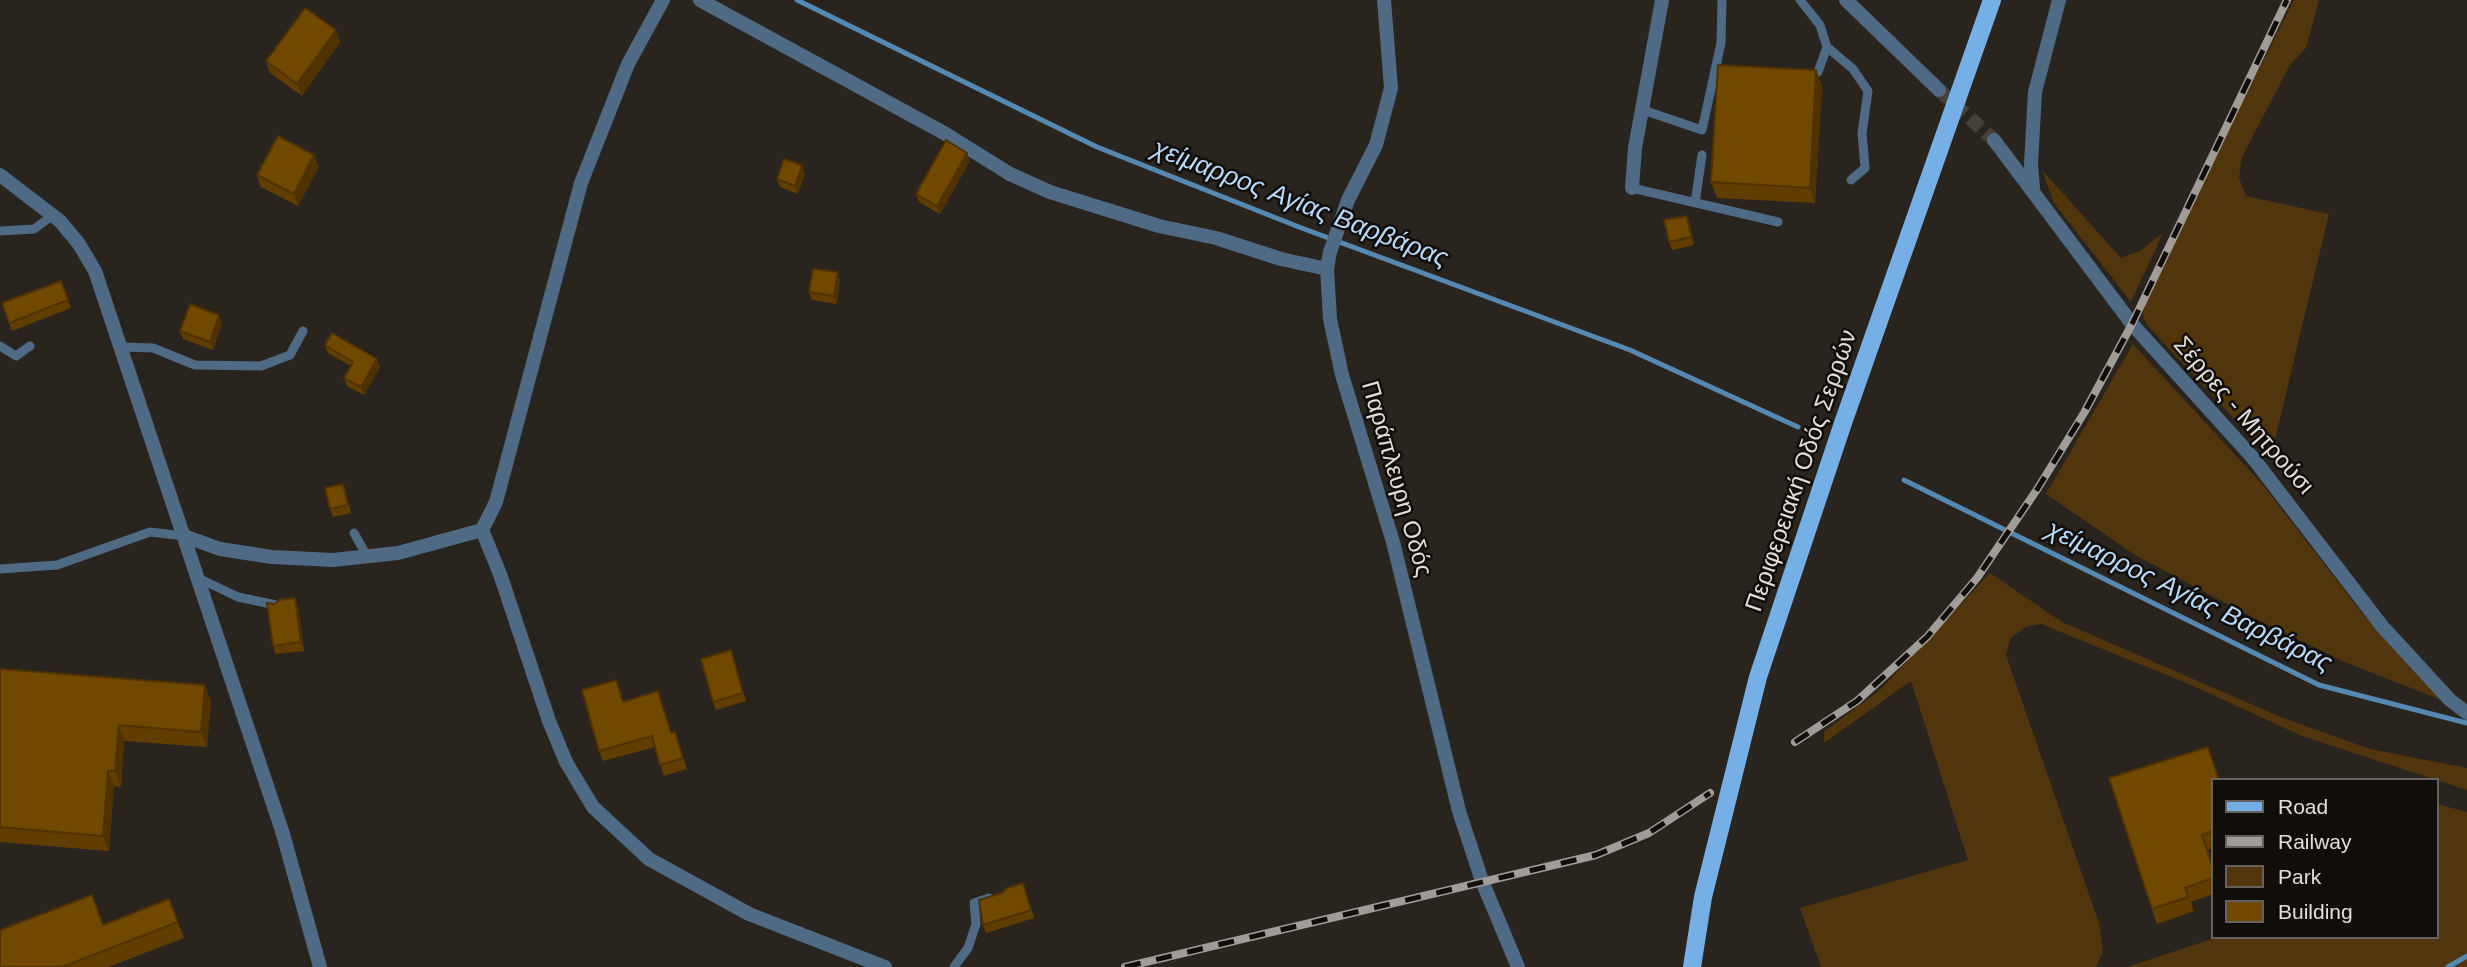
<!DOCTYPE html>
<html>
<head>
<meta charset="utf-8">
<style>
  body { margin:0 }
  #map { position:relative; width:2467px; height:967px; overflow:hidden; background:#29241d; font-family:Arial,sans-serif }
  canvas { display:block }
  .legend { position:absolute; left:2211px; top:778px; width:228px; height:161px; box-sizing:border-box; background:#100d0b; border:2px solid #64615e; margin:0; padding:9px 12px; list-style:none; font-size:21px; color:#e2dfda }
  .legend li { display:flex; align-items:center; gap:14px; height:35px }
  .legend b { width:35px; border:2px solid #64615e }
</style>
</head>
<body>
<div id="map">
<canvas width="2467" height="967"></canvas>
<ul class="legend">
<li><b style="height:9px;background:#75afe6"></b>Road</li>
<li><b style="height:9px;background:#a09c97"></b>Railway</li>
<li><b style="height:19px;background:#51360d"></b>Park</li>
<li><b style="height:19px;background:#714800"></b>Building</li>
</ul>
</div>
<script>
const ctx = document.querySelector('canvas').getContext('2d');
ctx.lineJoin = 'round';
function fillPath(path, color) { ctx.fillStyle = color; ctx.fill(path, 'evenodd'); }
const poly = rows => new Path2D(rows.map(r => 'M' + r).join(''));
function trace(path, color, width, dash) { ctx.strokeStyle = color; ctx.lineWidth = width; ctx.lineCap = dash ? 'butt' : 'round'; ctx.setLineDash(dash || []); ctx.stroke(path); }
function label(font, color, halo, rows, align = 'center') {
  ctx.font = font + ' Arial,sans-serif'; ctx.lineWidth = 5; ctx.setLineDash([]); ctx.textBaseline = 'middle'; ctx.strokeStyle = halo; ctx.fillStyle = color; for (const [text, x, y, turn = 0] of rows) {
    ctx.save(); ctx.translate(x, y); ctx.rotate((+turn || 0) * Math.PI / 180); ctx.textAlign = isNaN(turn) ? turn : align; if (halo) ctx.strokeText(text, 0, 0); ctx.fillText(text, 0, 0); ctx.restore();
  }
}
const green = poly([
  [2294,0,2319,0,2306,48,2290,65,2242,157,2239,178,2246,196,2329,214,2272,452,2253,439,2147,325,2143,316,2147,289],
  [2042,170,2121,258,2140,251,2163,233,2131,302,2054,203],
  [2133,344,2263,485,2362,613,2444,701,2347,663,2254,618,2135,555,2046,494],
  [1990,573,2062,622,2283,718,2370,749,2467,768,2467,790,2302,736,2189,684,2041,624,2025,627,2011,638,2006,655,2099,923,2103,951,2096,967,1821,967,1800,908,1968,860,1911,681,1824,743,1824,732,1881,689],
  [2437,804,2467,812,2467,967,2127,967,2218,937,2437,937]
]);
const stream = poly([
  [797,0,1097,147,1299,227,1630,350,1798,427],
  [1904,480,2319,685,2467,723],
  [2448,967,2467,956]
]);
const tertiaryTunnel = poly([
  [1939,90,1994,140]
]);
const service = poly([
  [1800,0,1820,25,1827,47,1818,72],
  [1827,47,1853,69,1868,91,1862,133,1865,168,1851,180],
  [1643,110,1702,130,1721,43,1722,0],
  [1632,188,1778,222],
  [1695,203,1702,155],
  [0,231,34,229,53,215],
  [0,346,16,356,30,346],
  [122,347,153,348,195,365,261,366,290,355,303,331],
  [354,533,368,558],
  [0,569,57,565,150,532,184,536],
  [198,578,238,597,276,605],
  [954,967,968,948,976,924,974,903,989,898]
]);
const minor = poly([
  [663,0,628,64,581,183,496,502,482,530,500,574,549,721,566,762,593,807,649,859,749,914,885,967],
  [700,0,944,133,1010,174,1050,192,1159,226,1216,238,1281,259,1327,269],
  [0,175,60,221,79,244,95,271,283,834,320,967],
  [1632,188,1635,148,1662,0],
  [184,536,220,549,272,557,333,560,398,553,482,530]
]);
const tertiary = poly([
  [1384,0,1391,88,1376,145,1348,200,1330,252,1327,269,1330,319,1342,375,1393,542,1459,811,1482,881,1518,967],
  [1846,0,1939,90],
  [1994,140,2132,324,2253,458,2382,626,2450,700,2467,713],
  [2033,188,2031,164,2035,92,2059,0]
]);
const primary = poly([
  [1692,967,1703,897,1758,677,1843,423,1992,0]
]);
const rail = poly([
  [1795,742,1857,701,1927,637,1977,578,2038,488,2084,413,2132,324,2287,0],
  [1125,967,1596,855,1649,833,1710,793]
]);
const wall = poly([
  [340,42,302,96,270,73,266,61],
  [1816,70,1822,86,1815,203,1717,198,1711,182],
  [970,161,940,214,919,202,916,194],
  [319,167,298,206,261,187,257,175],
  [805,174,798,194,780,187,777,179],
  [1690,224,1694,245,1672,250,1669,242],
  [840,280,837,304,812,300,809,292],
  [61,281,71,308,12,331,2,303],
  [222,323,213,350,183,339,180,331],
  [325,345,380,367,364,395,347,386,344,378,351,366,328,353],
  [346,492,351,513,333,517,330,509],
  [275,604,298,606,304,651,276,654,273,646],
  [731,650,746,701,716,710,713,702],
  [0,669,211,701,207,747,124,741,121,787,114,786,109,851,0,842],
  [620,690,623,702,662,702,671,733,679,742,687,769,664,776,655,747,603,761,599,751],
  [2208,747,2219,780,2213,780,2213,848,2207,850,2213,868,2213,894,2191,902,2194,911,2157,924,2152,909],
  [1026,891,1034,918,986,933,983,925],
  [169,899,184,938,108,967,0,967,103,925]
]);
const shadedWall = poly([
  [336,30,340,42,302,96,297,84],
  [1816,70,1822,86,1815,203,1810,188],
  [967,153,970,161,940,214,937,206],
  [314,155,319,167,298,206,294,194],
  [802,165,805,174,798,194,795,186],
  [1687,216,1690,224,1694,245,1691,237],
  [838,272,840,280,837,304,834,296],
  [219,315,222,323,213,350,210,342],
  [377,359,380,367,364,395,361,387],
  [295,598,298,606,304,651,301,642],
  [205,685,211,701,207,747,201,732],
  [119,725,124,741,121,787,115,771],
  [108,771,114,786,109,851,103,836]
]);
const building = poly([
  [305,8,336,30,297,84,266,61,305,8],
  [1718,65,1816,70,1810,188,1711,182,1718,65],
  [278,136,314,155,294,194,257,175,278,136],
  [946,140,967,153,937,206,916,194,946,140],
  [784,159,802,165,795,186,777,179,784,159],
  [1687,216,1691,237,1669,242,1664,220,1687,216],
  [813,269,838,272,834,296,809,292,813,269],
  [61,281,68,300,9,323,2,303,61,281],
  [190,304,219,315,210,342,180,331,190,304],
  [332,333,377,359,361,387,344,378,353,362,325,345,332,333],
  [343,484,348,505,330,509,325,488,343,484],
  [295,598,301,642,273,646,267,603,275,604,279,600,295,598],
  [731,650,743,693,713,702,701,659,731,650],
  [0,669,205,685,201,732,119,725,115,771,108,771,103,836,0,827,0,669],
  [616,680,623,702,658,691,671,733,675,732,683,758,660,765,652,736,599,751,582,690,616,680],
  [2208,747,2219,780,2213,780,2213,831,2202,835,2213,868,2213,878,2185,888,2188,897,2152,909,2109,778,2208,747],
  [1023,883,1031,910,983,925,979,900,1002,893,1007,888,1023,883],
  [92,895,103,925,169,899,178,922,62,967,0,967,0,930,92,895]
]);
const streetNames = [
  ["Σέρρες - Μητρούσι",2243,416,49],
  ["Περιφερειακή Οδός Σερρών",1802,471,-71],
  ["Παράπλευρη Οδός",1396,479,74]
];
const waterNames = [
  ["χείμαρρος Αγίας Βαρβάρας",1300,204,21],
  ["χείμαρρος Αγίας Βαρβάρας",2189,597,26]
];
fillPath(green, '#51360d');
trace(stream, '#5589b1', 5);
trace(tertiaryTunnel, '#454039', 14, [14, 7]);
trace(service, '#4f6a85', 9);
trace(minor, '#4f6a85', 14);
trace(tertiary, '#4f6a85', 14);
trace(primary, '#75afe6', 18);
trace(rail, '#a09c97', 8);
trace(rail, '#100d0b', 5, [16]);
fillPath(wall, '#613e00');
fillPath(shadedWall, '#4f3200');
fillPath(building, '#714800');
trace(building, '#4f3200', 2);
label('24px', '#e2dfda', '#100d0b', streetNames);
label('italic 26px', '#b7d9fb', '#100d0b', waterNames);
</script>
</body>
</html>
